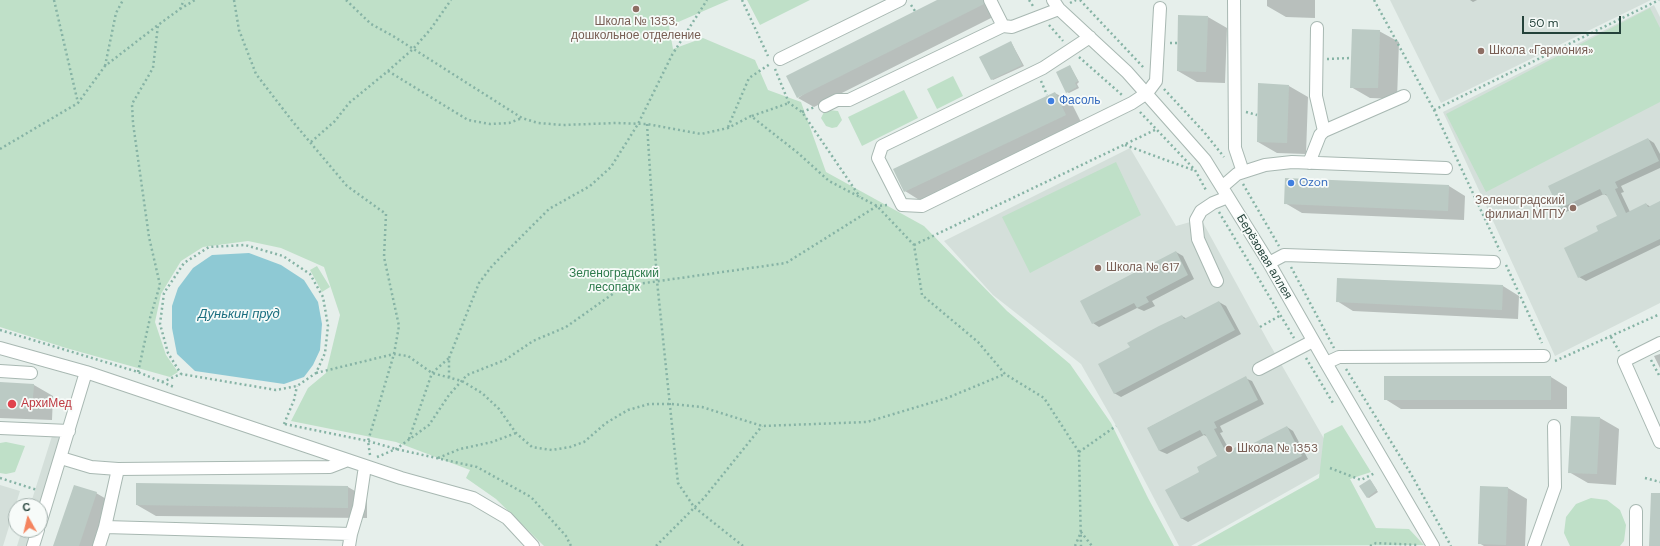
<!DOCTYPE html>
<html>
<head>
<meta charset="utf-8">
<style>
  body { margin:0 }
  #map { position:relative; width:1660px; height:546px; overflow:hidden; background:#e6efeb; font-family:"DM Sans",sans-serif }
  canvas { display:block }
  .north { position:absolute; left:8px; top:498px; width:40px; height:40px; box-sizing:border-box; background:#f7fbf9; border:1px solid #a3b1ad; border-radius:50%; rotate:352deg; font-size:11px; font-weight:700; line-height:16px; text-align:center; color:#24423a }
  .north::after { content:''; display:block; margin:auto; width:14px; height:18px; background:#f4845f; clip-path:polygon(50% 0,100% 100%,50% 72%,0 100%) }
  .scale { position:absolute; left:1522px; top:16px; width:99px; height:18px; box-sizing:border-box; border:2px solid #24423a; border-top:0; padding-left:5px; font-size:12px; line-height:14px; white-space:nowrap; color:#24423a; -webkit-text-stroke:3px #f7fbf9; paint-order:stroke }
</style>
</head>
<body>
<div id="map">
<canvas width="1660" height="546"></canvas>
<div class="north">С</div>
<div class="scale">50 m</div>
</div>
<script>
const ctx = document.querySelector('canvas').getContext('2d');
ctx.lineJoin = 'round';
function fillPath(path, color) { ctx.fillStyle = color; ctx.fill(path, 'evenodd'); }
const poly = rows => new Path2D(rows.map(r => 'M' + r).join(''));
function trace(path, color, width, dash) { ctx.strokeStyle = color; ctx.lineWidth = width; ctx.lineCap = dash ? 'butt' : 'round'; ctx.setLineDash(dash || []); ctx.stroke(path); }
function label(font, color, halo, rows, align = 'center') {
  ctx.font = font + ' "DM Sans",sans-serif'; ctx.lineWidth = 3.5; ctx.setLineDash([]); ctx.textBaseline = 'middle'; ctx.strokeStyle = halo; ctx.fillStyle = color; for (const [text, x, y, turn = 0] of rows) {
    ctx.save(); ctx.translate(x, y); ctx.rotate((+turn || 0) * Math.PI / 180); ctx.textAlign = isNaN(turn) ? turn : align; if (halo) ctx.strokeText(text, 0, 0); ctx.fillText(text, 0, 0); ctx.restore();
  }
}
const built = poly([
  [1390,0,1651,0,1441,103],
  [1654,5,1660,17,1660,303,1555,356,1443,112],
  [1130,148,1176,226,1201,219,1269,343,1338,463,1191,546,1179,546,1114,422,1081,364,993,295,944,241],
  [52,436,62,439,40,506,30,506],
  [0,485,20,491,3,546,0,546],
  [22,530,33,530,28,546,17,546]
]);
const green = poly([
  [0,0,729,0,669,26,673,49,703,38,755,60,768,90,801,102,826,172,924,226,1007,311,1070,364,1111,423,1148,498,1174,546,544,546,496,499,466,478,470,470,396,442,291,421,308,388,326,373,340,315,324,267,281,248,248,241,203,247,181,261,161,294,155,322,166,355,178,372,170,377,66,348,0,327],
  [747,0,810,0,760,25],
  [1650,8,1660,28,1660,102,1486,192,1446,114],
  [953,76,963,96,937,109,927,89],
  [904,90,918,118,862,146,848,117],
  [829,110,838,111,842,120,837,127,832,128,826,126,821,118,824,112],
  [1116,162,1141,215,1030,273,1002,217],
  [317,266,330,287,322,292,310,270],
  [1342,425,1371,472,1350,479,1376,528,1409,529,1424,545,1197,546,1319,478,1324,434],
  [6,442,25,446,15,472,6,474,0,473,0,443],
  [1591,498,1607,500,1620,510,1626,525,1624,541,1620,546,1570,546,1564,533,1566,517,1576,504]
]);
const water = poly([
  [249,253,281,265,304,280,318,302,322,324,320,350,313,365,304,377,284,384,195,371,177,354,172,328,172,306,178,288,193,268,212,255]
]);
const shadow = poly([
  [939,0,986,0,995,16,814,107,798,98],
  [1267,0,1315,0,1315,18,1286,17,1267,6],
  [1470,0,1477,0,1473,2],
  [1208,17,1227,28,1225,83,1197,82,1178,71],
  [1379,31,1399,42,1397,99,1370,98,1351,87],
  [1011,42,1024,66,993,80,992,79],
  [1070,66,1079,82,1077,84,1079,88,1069,93,1067,92],
  [1289,86,1308,97,1306,154,1277,153,1258,142],
  [1055,93,1071,102,1082,124,921,201,905,191],
  [1648,139,1654,143,1660,154,1660,168,1621,186,1624,192,1621,193,1630,212,1646,204,1651,207,1660,202,1660,245,1586,281,1579,277,1600,232,1618,217,1609,197,1604,194,1566,212,1560,209],
  [1286,179,1449,186,1465,196,1464,220,1302,213,1285,203],
  [1176,252,1183,256,1194,279,1152,301,1155,306,1144,311,1137,308,1099,327,1093,323],
  [1503,286,1519,296,1518,319,1353,311,1337,301],
  [1219,302,1226,306,1241,334,1121,397,1114,393,1131,348,1182,316,1187,319],
  [1660,354,1660,368,1654,356],
  [1551,377,1567,387,1567,409,1401,409,1385,399],
  [1245,378,1252,381,1264,404,1220,426,1223,432,1220,433,1230,451,1246,443,1251,446,1287,427,1293,431,1308,459,1188,522,1181,518,1200,472,1218,457,1208,437,1204,435,1167,454,1160,451,1148,428],
  [0,383,34,385,53,396,52,420,0,418],
  [1600,418,1619,429,1616,485,1588,483,1569,472],
  [1371,481,1378,492,1369,498,1367,497],
  [137,484,348,487,367,498,367,518,156,516,137,505],
  [1481,487,1508,488,1527,499,1525,546,1484,546,1479,543],
  [96,493,115,504,102,546,54,546]
]);
const building = poly([
  [937,0,983,0,984,4,797,98,786,76],
  [1178,15,1208,16,1206,72,1177,71],
  [1352,29,1380,30,1378,88,1350,88],
  [1011,41,1022,65,991,80,979,57],
  [1070,65,1078,81,1075,83,1077,87,1066,93,1056,72],
  [1258,83,1289,85,1287,143,1257,142],
  [1055,92,1066,115,904,192,893,169],
  [1648,138,1659,161,1615,182,1618,188,1615,189,1626,213,1646,203,1648,207,1660,201,1660,239,1578,278,1564,248,1598,231,1596,226,1617,216,1606,194,1603,195,1600,189,1559,209,1548,186],
  [1285,178,1449,185,1448,211,1284,204],
  [1176,251,1188,275,1146,297,1149,302,1137,308,1134,303,1092,324,1080,301],
  [1337,278,1503,285,1502,310,1336,302],
  [1219,301,1235,330,1114,394,1098,364,1130,347,1127,343,1159,326,1182,315,1184,319],
  [1246,376,1258,400,1214,422,1217,428,1214,429,1226,452,1246,442,1248,446,1287,426,1302,456,1181,519,1165,490,1199,472,1197,467,1217,456,1205,434,1203,435,1200,430,1159,451,1147,428],
  [1384,376,1551,376,1551,400,1384,400],
  [0,382,34,384,32,410,0,409],
  [1571,416,1600,417,1597,474,1568,473],
  [1370,479,1377,490,1367,498,1359,486],
  [136,483,348,486,348,508,136,505],
  [74,485,97,492,79,546,53,546],
  [1480,486,1508,487,1506,545,1478,544],
  [1651,493,1660,493,1660,546,1649,546]
]);
const path = poly([
  [54,0,78,103],
  [234,0,239,30,256,74,293,122,347,186,386,214,384,257,399,326,394,354,368,441,370,455],
  [346,0,371,24,393,36,522,118,538,123,563,125,616,123,647,124,701,134,728,128,751,116,798,153,829,181,877,206,914,245,922,295,978,342,1005,374,1044,398,1079,452,1081,546],
  [742,0,768,56],
  [1029,0,1033,6],
  [1080,0,1144,68],
  [1374,0,1434,110,1500,251],
  [1070,3,1076,0],
  [911,5,915,11],
  [180,9,195,0],
  [1049,25,1063,41],
  [1170,43,1178,43],
  [1079,57,1122,95],
  [1327,59,1351,58],
  [105,66,116,13,123,0],
  [775,69,789,103,802,112,860,197],
  [388,71,468,120,490,124,509,123,522,118],
  [1041,81,1047,95],
  [1164,89,1204,132,1224,157],
  [1434,110,1659,0],
  [802,112,815,107],
  [1140,112,1195,170,1207,192],
  [1246,112,1257,115],
  [752,116,789,103],
  [647,124,657,281,678,483,694,507,743,546],
  [728,127,749,78,770,64],
  [311,142,335,121,349,103,388,71,413,49,430,30,451,0],
  [1125,145,1193,170],
  [0,149,78,103,105,66,158,25],
  [1243,184,1279,246],
  [1219,212,1294,338],
  [914,245,1157,129],
  [1506,265,1542,343],
  [1291,267,1334,348],
  [1260,327,1281,315],
  [0,330,138,372,174,387],
  [1611,337,1619,351],
  [449,358,479,283,492,266,549,209,590,186,611,167,638,124,672,55,707,0],
  [1306,358,1333,403],
  [1651,360,1660,377],
  [1555,361,1660,314],
  [1346,369,1411,474,1451,546],
  [138,372,150,318,160,285,149,237,133,123,132,104,153,68,158,25,180,9,184,0],
  [316,373,394,354,408,356,432,373,462,381,482,393,499,409,516,433,532,447,552,450,570,447,584,442,606,423,628,410,649,404,671,404,702,407,762,426,867,422,947,398,1005,374],
  [162,382,181,374,276,390,297,386,316,373,325,353,328,326,323,297,310,274,283,256,245,245,209,247,184,263,164,293,160,324,168,353,181,374],
  [284,424,294,400,297,386],
  [285,424,368,441,396,449,477,467,531,497,566,536,571,546],
  [409,439,432,373,449,358,449,378],
  [1079,452,1116,426],
  [377,457,396,449,429,425,449,395,467,375,505,360,533,341,566,327,624,286,786,263,877,206,888,205],
  [438,458,460,449,492,442,516,433],
  [1330,468,1361,480,1375,473],
  [0,478,37,490],
  [1645,478,1660,482],
  [656,546,704,498,762,426],
  [1075,546,1081,532,1092,546],
  [1370,546,1376,543,1418,545]
]);
const minor = poly([
  [990,0,1003,26],
  [1053,0,1059,9,1127,72,1205,160,1269,263,1326,363,1433,546],
  [1234,0,1235,148,1243,172],
  [1317,28,1316,96,1324,131],
  [1090,37,1043,68,882,146,878,158,902,205,922,206,1132,103,1147,93,1156,81,1160,8],
  [780,59,900,0],
  [825,106,837,100,849,100,1003,26,1012,27,1059,9],
  [1309,163,1320,135,1324,131,1404,96],
  [1222,187,1237,174,1265,165,1292,162,1446,168],
  [1269,263,1284,255,1494,262],
  [1217,281,1198,239,1196,220,1201,211,1213,203,1228,197],
  [1660,343,1624,361,1660,442],
  [0,348,86,372,401,478,473,498,507,518,533,546],
  [1326,363,1339,357,1544,356],
  [1259,369,1313,341],
  [0,371,31,373],
  [0,428,69,431],
  [61,458,91,467,118,469,330,467,348,460],
  [118,469,105,527,351,534],
  [1636,511,1636,546],
  [40,524,86,372],
  [33,546,38,530],
  [99,546,105,527],
  [349,546,351,534,359,507,365,466],
  [1534,546,1555,487,1554,426]
]);
const markers = [
  [636,9,4,"#8d6e63"],
  [1481,51,4,"#8d6e63"],
  [1051,101,4,"#3f7fe0"],
  [1291,183,4,"#3f7fe0"],
  [1573,208,4,"#8d6e63"],
  [1098,268,4,"#8d6e63"],
  [12,404,5,"#e0444e"],
  [1229,449,4,"#8d6e63"]
];
const educationNames = [
  ["Школа № 1353,",636,22,"center"],
  ["дошкольное отделение",636,36,"center"],
  ["Школа «Гармония»",1489,51],
  ["Зеленоградский",1565,201,"right"],
  ["филиал МГПУ",1565,215,"right"],
  ["Школа № 617",1106,268],
  ["Школа № 1353",1237,449]
];
const shopNames = [
  ["Фасоль",1059,101],
  ["Ozon",1299,183]
];
const streetNames = [
  ["Берёзовая аллея",1264,257,59]
];
const parkNames = [
  ["Зеленоградский",614,274],
  ["лесопарк",614,288]
];
const healthNames = [
  ["АрхиМед",21,404]
];
const waterNames = [
  ["Дунькин пруд",239,315]
];
fillPath(built, '#d4dfda');
fillPath(green, '#bfe0c8');
fillPath(water, '#8ec9d4');
fillPath(shadow, '#0003');
fillPath(building, '#bbcac4');
trace(minor, '#a8b8b2', 14);
trace(path, '#86b3a5', 2.5, [2, 3]);
trace(minor, '#fff', 12);
for (const [x, y, r, color] of markers) { const dot = new Path2D(); dot.arc(x, y, r, 0, 2 * Math.PI); ctx.fillStyle = color; ctx.fill(dot); trace(dot, '#f7fbf9', 1.5); }
label('12px', '#785e54', '#f7fbf9', educationNames, 'left');
label('12px', '#366cbe', '#f7fbf9', shopNames, 'left');
label('12px', '#24423a', '#f7fbf9', streetNames);
label('12px', '#2d7a4b', '#f7fbf9', parkNames);
label('12px', '#be3a42', '#f7fbf9', healthNames, 'left');
label('italic 13px', '#1c6f80', '#f7fbf9', waterNames);
</script>
</body>
</html>
